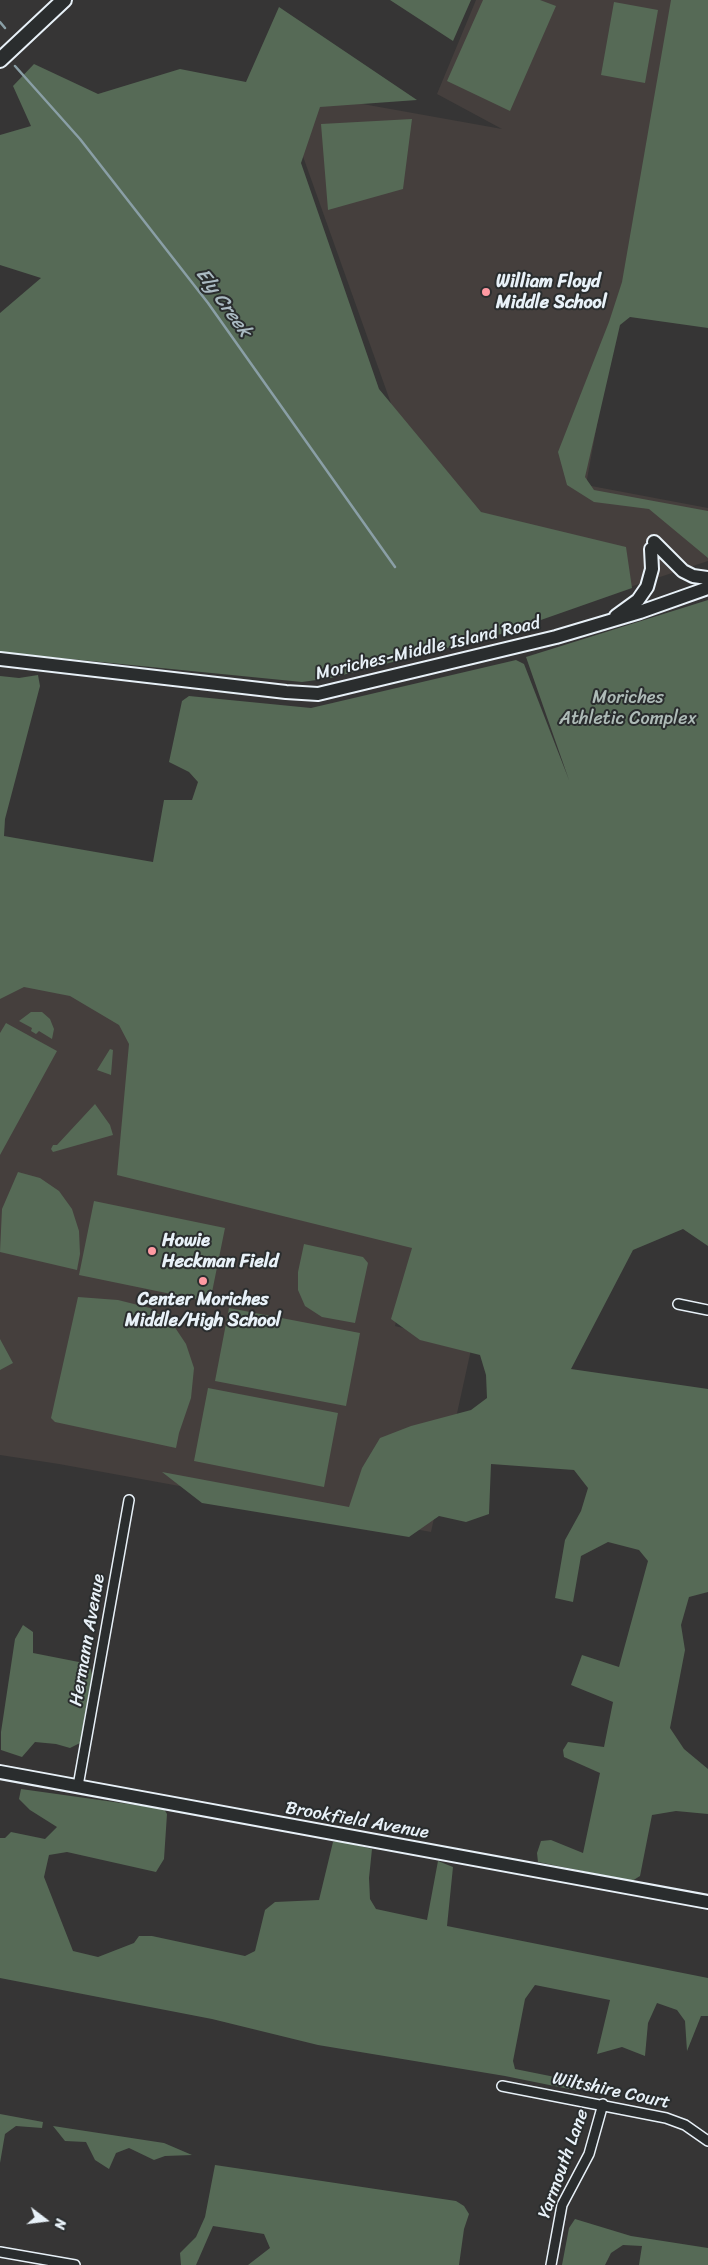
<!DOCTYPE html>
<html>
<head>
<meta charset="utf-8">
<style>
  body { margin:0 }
  #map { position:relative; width:708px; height:2265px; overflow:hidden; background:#363535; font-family:Sriracha,sans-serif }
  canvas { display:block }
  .north { position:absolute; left:20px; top:2195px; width:50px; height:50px; -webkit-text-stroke:4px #2a2d2e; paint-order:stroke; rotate:105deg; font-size:14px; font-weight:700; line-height:20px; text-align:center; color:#e8f1f8 }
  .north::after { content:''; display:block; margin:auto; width:18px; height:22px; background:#e8f1f8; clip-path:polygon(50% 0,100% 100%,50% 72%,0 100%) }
</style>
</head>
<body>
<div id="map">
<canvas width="708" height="2265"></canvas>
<div class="north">N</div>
</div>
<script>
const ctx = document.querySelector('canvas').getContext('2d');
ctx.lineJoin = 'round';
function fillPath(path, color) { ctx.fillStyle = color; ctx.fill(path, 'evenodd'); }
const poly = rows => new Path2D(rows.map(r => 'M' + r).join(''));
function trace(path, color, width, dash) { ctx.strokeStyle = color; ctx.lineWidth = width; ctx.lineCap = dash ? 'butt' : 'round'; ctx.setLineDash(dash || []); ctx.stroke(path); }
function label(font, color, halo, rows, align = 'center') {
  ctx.font = font + ' Sriracha,sans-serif'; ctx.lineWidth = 4; ctx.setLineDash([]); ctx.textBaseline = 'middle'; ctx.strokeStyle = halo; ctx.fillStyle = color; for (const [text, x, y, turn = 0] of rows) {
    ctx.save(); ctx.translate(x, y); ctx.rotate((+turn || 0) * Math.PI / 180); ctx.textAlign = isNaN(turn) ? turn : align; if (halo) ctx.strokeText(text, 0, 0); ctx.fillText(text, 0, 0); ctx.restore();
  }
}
const built = poly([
  [476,0,674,0,586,485,708,508,708,561,513,626,409,454,279,89,502,129,437,94],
  [0,977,148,1007,415,1236,395,1326,472,1345,431,1532,59,1464,0,1455]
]);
const green = poly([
  [390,0,471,0,453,41],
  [483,0,540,0,556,6,510,111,447,81],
  [671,0,708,0,708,328,630,317,620,325,585,477,594,490,708,511,708,558,649,509,594,502,567,485,558,452,609,322,622,282],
  [614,2,658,10,645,83,601,75],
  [279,7,417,100,320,107,301,163,379,389,481,512,626,547,632,588,501,634,331,678,302,682,0,652,0,313,41,278,0,265,0,135,31,126,13,86,34,64,98,94,180,69,246,82],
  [412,119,403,189,328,210,321,124],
  [708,600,708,1246,683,1229,633,1250,571,1369,708,1389,708,1592,689,1597,681,1625,685,1650,670,1728,684,1749,708,1769,708,1814,676,1811,652,1815,640,1876,632,1881,538,1862,537,1853,541,1841,551,1840,583,1853,600,1773,564,1757,563,1750,568,1742,604,1747,613,1702,571,1685,582,1655,619,1667,648,1561,639,1550,608,1542,581,1556,573,1602,555,1598,565,1540,581,1511,588,1488,574,1470,491,1464,489,1514,466,1522,439,1516,409,1537,202,1503,162,1472,349,1507,362,1468,380,1438,411,1426,471,1410,487,1398,486,1375,480,1355,420,1340,391,1319,412,1248,117,1175,129,1044,119,1025,70,996,24,987,0,999,0,676,19,678,38,675,40,686,5,819,4,836,153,862,164,800,192,800,198,782,189,772,169,762,182,701,189,696,311,708,516,660,524,664,569,780,526,657],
  [31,1012,42,1012,50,1019,54,1029,52,1039,39,1031,36,1034,31,1031,32,1028,19,1021],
  [6,1023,57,1051,0,1155,0,1033],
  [110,1049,113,1050,111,1075,97,1070],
  [95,1104,110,1125,113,1135,53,1152,51,1149,53,1145,57,1145],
  [18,1172,40,1178,59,1191,72,1209,79,1231,80,1254,77,1270,0,1252,2,1209],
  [94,1201,225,1228,210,1302,79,1275],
  [304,1244,363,1257,368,1263,355,1323,322,1317,305,1306,298,1290,298,1272],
  [78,1297,118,1300,150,1308,172,1323,186,1344,194,1368,191,1398,179,1433,176,1448,55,1422,51,1418],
  [229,1308,360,1333,346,1406,215,1381],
  [0,1339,13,1363,0,1370],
  [208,1388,338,1413,324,1487,194,1461],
  [23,1625,33,1632,33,1653,89,1664,92,1674,80,1743,70,1748,56,1744,35,1742,22,1757,1,1750,1,1732,15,1639],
  [21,1789,164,1809,167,1814,164,1859,156,1872,67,1852,49,1855,44,1877,73,1951,98,1957,134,1943,139,1936,152,1936,245,1956,255,1951,265,1910,275,1902,319,1900,333,1842,339,1841,372,1849,369,1878,370,1899,376,1909,427,1920,438,1861,453,1867,447,1926,708,1978,708,2016,701,2016,687,2051,685,2021,677,2010,657,2003,648,2023,645,2056,622,2047,597,2054,610,2000,535,1985,525,1999,513,2061,515,2069,585,2083,579,2091,505,2076,318,2045,212,2019,0,1978,0,1838,5,1838,11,1832,45,1839,57,1827,30,1810,19,1799],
  [0,2114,43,2122,42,2128,16,2126,5,2134,0,2163],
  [53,2126,164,2143,192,2155,165,2156,154,2160,129,2148,116,2153,109,2169,95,2160,86,2142,65,2141],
  [215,2165,456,2201,464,2206,469,2214,464,2229,459,2265,248,2265,270,2248,264,2234,213,2226,196,2265,181,2265,180,2253,196,2237,205,2217],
  [575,2219,631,2236,708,2248,708,2265,639,2265,642,2246,623,2245,611,2253,605,2265,562,2265,569,2228]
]);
const stream = poly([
  [0,22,5,28],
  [15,66,80,139,208,303,395,567]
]);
const minor = poly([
  [678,1304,708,1310],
  [78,1786,129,1500],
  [502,2086,666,2118,685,2125,708,2141],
  [0,2252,75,2265],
  [551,2265,562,2205,589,2154,603,2104]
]);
const secondary = poly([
  [654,542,683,571,693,576,708,578],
  [616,616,638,600,647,587,652,569,651,549],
  [0,659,286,692,318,694,556,637,640,612,708,588],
  [0,1772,708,1902]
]);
const primary = poly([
  [0,60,64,0]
]);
const markers = [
  [486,292,5,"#ff9aa2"],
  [152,1251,5,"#ff9aa2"],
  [203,1281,5,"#ff9aa2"]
];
const poiNames = [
  ["William Floyd",496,282],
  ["Middle School",496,303],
  ["Howie",162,1241],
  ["Heckman Field",162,1262],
  ["Center Moriches",203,1300,"center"],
  ["Middle/High School",203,1321,"center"]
];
const streetNames = [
  ["Moriches-Middle Island Road",428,649,-13],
  ["Hermann Avenue",88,1640,-80],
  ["Brookfield Avenue",357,1821,10],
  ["Wiltshire Court",611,2091,12],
  ["Yarmouth Lane",564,2164,-70]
];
const parkNames = [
  ["Moriches",628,698],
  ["Athletic Complex",628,719]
];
const waterNames = [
  ["Ely Creek",223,303,54]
];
fillPath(built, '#453f3d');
fillPath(green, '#566a56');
trace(stream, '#8a9fa6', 2.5);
trace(minor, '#e8f1f8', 12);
trace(secondary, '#e8f1f8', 16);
trace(primary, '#e8f1f8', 18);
trace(minor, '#2a2d2e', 9);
trace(secondary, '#2a2d2e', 12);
trace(primary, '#2a2d2e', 14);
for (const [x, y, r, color] of markers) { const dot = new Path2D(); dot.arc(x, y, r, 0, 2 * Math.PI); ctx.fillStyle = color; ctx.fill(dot); trace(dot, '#2a2d2e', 2); }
label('bold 18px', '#e8f1f8', '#2a2d2e', poiNames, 'left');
label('18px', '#e8f1f8', '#2a2d2e', streetNames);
label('18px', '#aebbb7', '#2a2d2e', parkNames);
label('italic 19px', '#aabac2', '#2a2d2e', waterNames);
</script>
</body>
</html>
